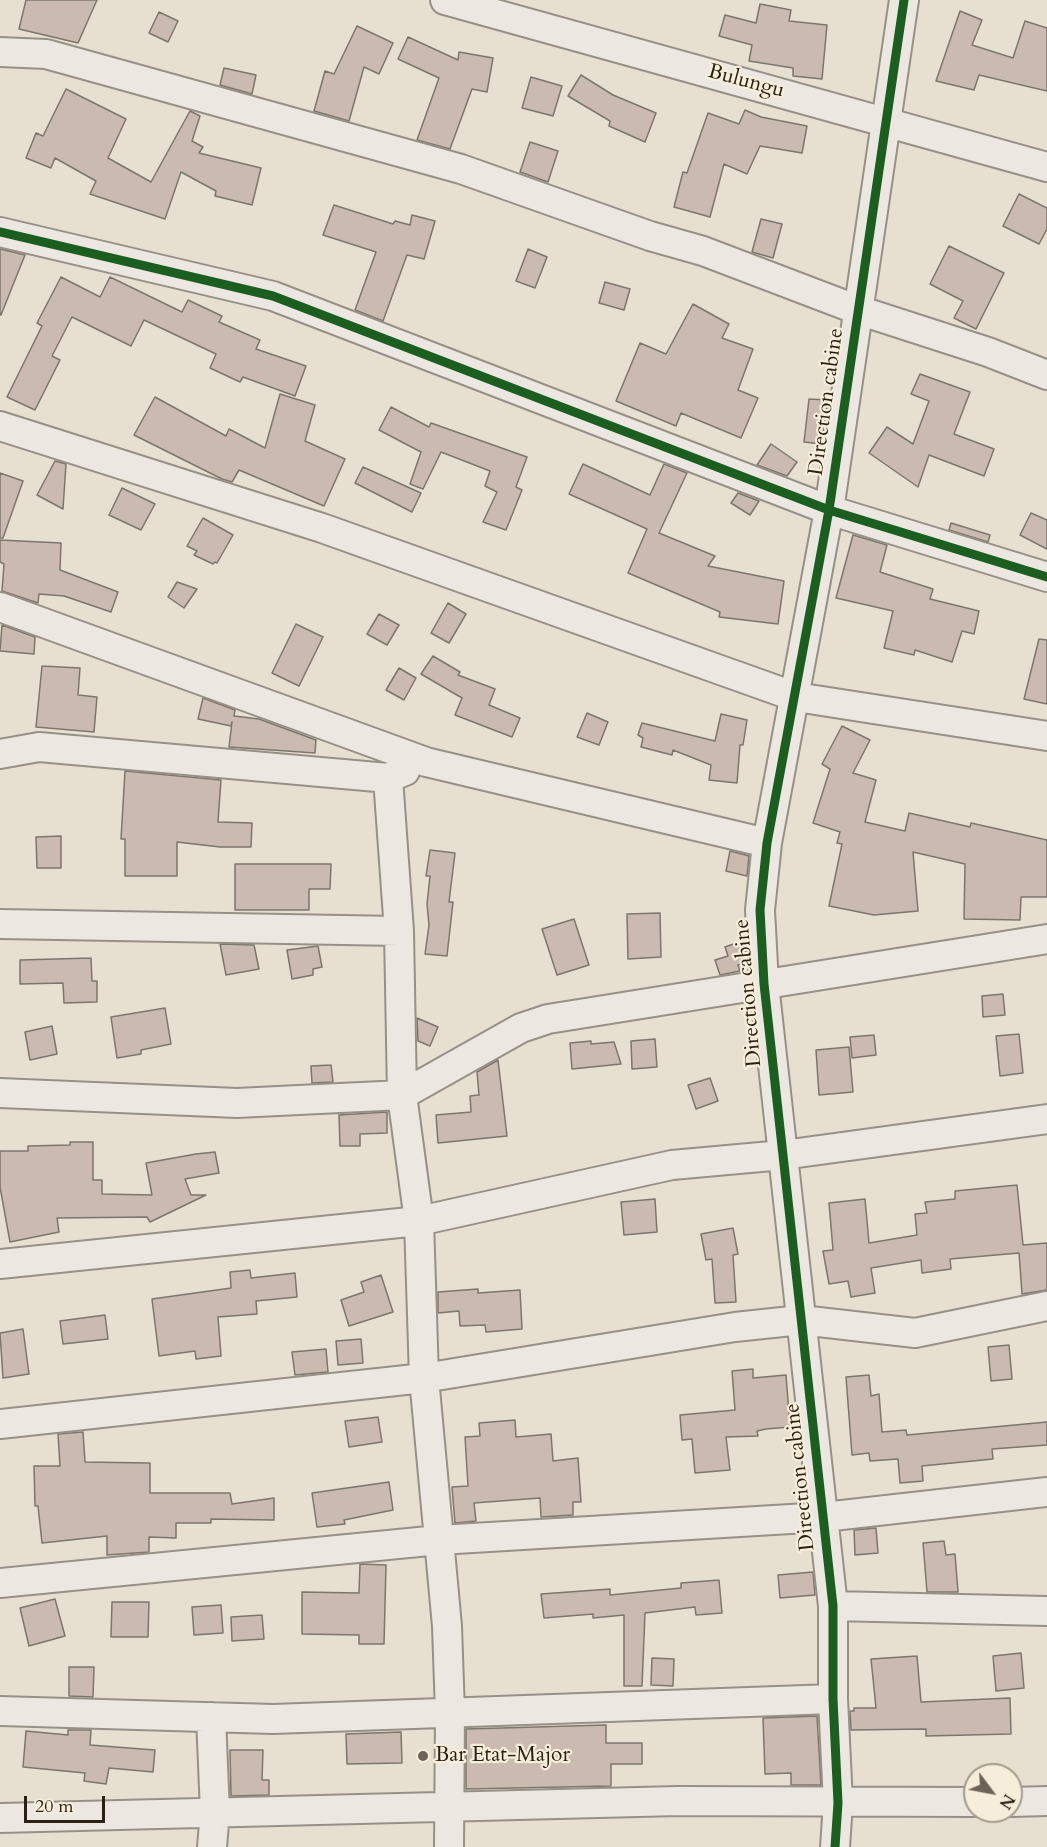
<!DOCTYPE html>
<html>
<head>
<meta charset="utf-8">
<style>
  body { margin:0 }
  #map { position:relative; width:1047px; height:1847px; overflow:hidden; background:#e7e0d1; font-family:Cardo,serif }
  canvas { display:block }
  .north { position:absolute; left:963px; top:1763px; width:60px; height:60px; box-sizing:border-box; background:#f6eddb; border:2px solid #a59b8b; border-radius:50%; rotate:122deg; font-size:16px; font-weight:700; line-height:24px; text-align:center; color:#2b2014 }
  .north::after { content:''; display:block; margin:auto; width:21px; height:27px; background:#6d6356; clip-path:polygon(50% 0,100% 100%,50% 72%,0 100%) }
  .scale { position:absolute; left:24px; top:1796px; width:81px; height:27px; box-sizing:border-box; border:3px solid #2b2014; border-top:0; padding-left:8px; font-size:18px; line-height:21px; white-space:nowrap; color:#2b2014; -webkit-text-stroke:4px #f6eddb; paint-order:stroke }
</style>
</head>
<body>
<div id="map">
<canvas width="1047" height="1847"></canvas>
<div class="north">N</div>
<div class="scale">20 m</div>
</div>
<script>
const ctx = document.querySelector('canvas').getContext('2d');
ctx.lineJoin = 'round';
function fillPath(path, color) { ctx.fillStyle = color; ctx.fill(path, 'evenodd'); }
const poly = rows => new Path2D(rows.map(r => 'M' + r).join(''));
function trace(path, color, width, dash) { ctx.strokeStyle = color; ctx.lineWidth = width; ctx.lineCap = dash ? 'butt' : 'round'; ctx.setLineDash(dash || []); ctx.stroke(path); }
function label(font, color, halo, rows, align = 'center') {
  ctx.font = font + ' Cardo,serif'; ctx.lineWidth = 4.5; ctx.setLineDash([]); ctx.textBaseline = 'middle'; ctx.strokeStyle = halo; ctx.fillStyle = color; for (const [text, x, y, turn = 0] of rows) {
    ctx.save(); ctx.translate(x, y); ctx.rotate((+turn || 0) * Math.PI / 180); ctx.textAlign = isNaN(turn) ? turn : align; if (halo) ctx.strokeText(text, 0, 0); ctx.fillText(text, 0, 0); ctx.restore();
  }
}
const building = poly([
  [26,0,97,0,78,43,19,29,26,0],
  [760,4,791,10,789,21,827,25,822,79,793,76,793,68,749,61,752,45,719,36,725,15,756,23,760,4],
  [960,11,982,20,972,45,1013,58,1025,21,1047,28,1047,91,979,75,974,90,936,81,960,11],
  [159,12,178,21,168,42,149,33,159,12],
  [357,26,393,43,379,74,364,67,349,121,314,111,325,71,334,74,357,26],
  [408,37,458,60,459,52,493,58,487,92,472,89,450,149,417,140,439,78,398,59,408,37],
  [224,68,256,75,252,94,220,85,224,68],
  [581,75,613,95,656,113,645,142,609,126,610,121,568,96,581,75],
  [531,77,562,86,553,116,522,108,531,77],
  [66,89,126,119,108,158,151,182,190,111,200,116,192,141,203,147,199,153,261,168,252,205,215,196,216,191,181,172,165,219,90,194,96,181,55,158,51,168,26,158,36,133,43,136,66,89],
  [745,110,761,117,807,126,802,153,760,146,747,174,724,164,710,217,674,207,683,172,687,173,708,113,739,124,745,110],
  [530,142,558,151,548,182,520,172,530,142],
  [1019,194,1047,208,1047,229,1039,244,1003,226,1019,194],
  [334,205,393,224,395,221,410,225,412,215,435,221,424,259,407,255,383,321,355,310,376,252,323,235,334,205],
  [761,219,782,224,773,258,752,252,761,219],
  [949,246,1004,273,976,329,954,318,963,301,930,284,949,246],
  [0,249,25,255,1,315,0,315,0,249],
  [528,249,547,257,535,288,516,281,528,249],
  [61,277,100,297,110,277,182,312,188,300,222,316,219,322,260,340,256,349,306,366,295,396,243,377,240,382,210,368,216,354,144,320,131,346,72,317,52,356,60,360,35,410,7,397,42,326,37,323,61,277],
  [605,282,630,289,624,310,599,303,605,282],
  [693,304,729,324,722,338,753,349,738,390,758,398,741,438,681,413,676,426,616,401,640,343,666,354,693,304],
  [920,374,970,392,954,434,994,449,984,476,929,455,918,487,869,453,887,427,913,444,929,401,911,394,920,374],
  [280,394,315,405,305,441,345,459,324,506,239,470,232,482,222,479,134,435,155,397,226,436,229,429,265,448,280,394],
  [809,399,828,400,822,444,804,442,809,399],
  [391,407,429,427,431,423,527,457,516,487,522,490,506,530,483,522,497,492,485,486,490,471,441,452,423,489,410,484,421,452,379,430,391,407],
  [771,444,797,462,787,476,757,465,771,444],
  [55,461,66,464,63,509,37,495,55,461],
  [583,464,650,495,664,464,687,473,659,533,715,556,708,566,784,581,778,624,719,617,720,612,628,573,647,529,569,494,583,464],
  [363,467,421,493,412,512,355,483,363,467],
  [0,473,23,481,3,538,0,538,0,473],
  [122,488,155,504,141,530,109,515,122,488],
  [738,493,759,501,750,515,731,503,738,493],
  [1031,513,1047,520,1047,549,1020,535,1031,513],
  [203,518,233,535,217,563,215,562,213,564,194,555,197,551,187,546,203,518],
  [951,523,990,535,988,542,949,530,951,523],
  [853,535,887,545,880,572,933,589,930,599,979,611,974,634,962,631,952,662,915,650,914,655,884,648,893,611,836,598,853,535],
  [0,540,61,543,60,570,118,592,111,612,64,596,39,594,38,603,2,591,4,564,0,562,0,540],
  [177,582,197,589,184,608,168,597,177,582],
  [448,603,466,614,449,643,431,633,448,603],
  [379,614,399,625,387,645,367,634,379,614],
  [296,624,323,637,299,686,272,673,296,624],
  [2,625,35,637,34,654,0,651,2,625],
  [1039,639,1047,640,1047,704,1024,699,1039,639],
  [433,656,460,672,458,675,495,689,489,705,520,718,512,737,455,715,462,698,421,674,433,656],
  [42,666,80,668,78,695,97,697,94,732,36,727,42,666],
  [399,668,416,678,404,700,386,690,399,668],
  [203,698,235,710,234,716,259,719,316,740,315,753,229,747,232,722,231,726,198,719,203,698],
  [587,713,608,722,599,745,577,737,587,713],
  [721,714,747,720,743,745,740,745,737,783,709,780,711,765,673,750,672,755,641,747,643,738,638,735,642,723,715,741,721,714],
  [842,726,870,740,853,773,876,780,865,822,905,831,909,813,970,827,971,823,1047,840,1047,897,1021,897,1020,920,964,919,965,864,913,852,918,911,874,915,829,906,842,844,837,843,840,832,813,823,830,769,822,764,842,726],
  [125,771,221,780,218,822,252,823,251,847,220,847,177,842,177,876,125,876,125,839,121,839,125,771],
  [61,836,61,868,37,868,36,837,61,836],
  [430,850,455,853,449,902,453,902,447,956,425,954,429,925,427,904,430,876,426,876,430,850],
  [730,851,749,856,747,876,726,871,730,851],
  [235,864,331,864,330,889,309,889,309,910,235,910,235,864],
  [660,913,661,957,628,959,627,914,660,913],
  [574,919,589,965,557,975,542,929,574,919],
  [745,940,746,962,738,965,740,971,720,975,715,960,728,956,725,947,745,940],
  [220,944,254,945,259,969,226,975,220,944],
  [318,946,322,967,313,969,313,975,292,979,287,950,318,946],
  [91,958,92,981,97,981,97,1002,64,1003,63,983,20,984,20,960,91,958],
  [1003,994,1005,1015,983,1017,982,996,1003,994],
  [165,1008,171,1044,141,1050,141,1054,117,1058,111,1017,165,1008],
  [417,1018,438,1027,430,1046,418,1041,417,1018],
  [52,1026,57,1054,30,1060,25,1032,52,1026],
  [1019,1034,1023,1073,1000,1076,996,1036,1019,1034],
  [874,1035,876,1055,852,1058,850,1037,874,1035],
  [655,1039,657,1067,632,1069,631,1041,655,1039],
  [591,1041,591,1044,614,1042,621,1064,572,1069,570,1043,591,1041],
  [849,1047,853,1092,819,1095,816,1050,849,1047],
  [498,1060,507,1136,438,1143,436,1115,471,1112,470,1096,479,1095,477,1072,498,1060],
  [331,1065,333,1082,312,1083,311,1066,331,1065],
  [710,1078,718,1101,696,1109,688,1085,710,1078],
  [387,1112,387,1133,360,1134,360,1146,340,1146,339,1115,387,1112],
  [70,1142,93,1142,93,1180,102,1180,102,1194,152,1195,146,1163,196,1154,215,1152,219,1173,185,1179,191,1195,206,1195,150,1222,147,1217,57,1218,59,1232,10,1242,0,1187,0,1151,28,1151,28,1146,70,1145,70,1142],
  [1017,1185,1023,1245,1047,1243,1047,1290,1022,1294,1019,1253,950,1259,951,1269,922,1273,921,1260,871,1268,875,1293,851,1297,848,1281,829,1284,823,1251,833,1250,829,1203,865,1199,869,1243,917,1235,915,1214,927,1213,925,1202,955,1199,955,1191,1017,1185],
  [655,1199,657,1232,624,1235,621,1202,655,1199],
  [733,1228,738,1254,733,1255,736,1302,715,1303,712,1259,706,1260,701,1234,733,1228],
  [250,1270,251,1278,295,1273,297,1297,256,1301,257,1314,218,1317,221,1356,196,1359,195,1351,159,1356,152,1299,231,1288,230,1272,250,1270],
  [381,1275,393,1312,349,1326,341,1300,364,1292,361,1282,381,1275],
  [478,1289,478,1293,520,1290,522,1329,486,1332,485,1325,460,1326,459,1311,438,1313,438,1292,478,1289],
  [105,1315,108,1339,63,1344,60,1321,105,1315],
  [23,1329,29,1374,3,1378,0,1333,23,1329],
  [361,1339,363,1363,338,1365,336,1341,361,1339],
  [1009,1345,1012,1379,991,1381,988,1347,1009,1345],
  [326,1349,328,1372,295,1375,292,1352,326,1349],
  [753,1369,753,1378,786,1375,790,1427,766,1429,757,1431,758,1436,726,1437,730,1470,695,1473,692,1439,682,1440,680,1415,735,1410,732,1371,753,1369],
  [869,1375,871,1396,879,1394,882,1432,906,1430,907,1435,1047,1422,1047,1445,992,1449,993,1459,922,1466,923,1481,900,1483,898,1459,870,1461,869,1453,852,1455,846,1377,869,1375],
  [378,1417,382,1442,349,1447,345,1421,378,1417],
  [515,1420,516,1437,551,1434,553,1461,578,1458,581,1502,573,1502,573,1515,541,1517,540,1498,474,1503,476,1521,455,1523,452,1487,468,1486,465,1437,480,1436,479,1423,515,1420],
  [83,1432,85,1462,150,1463,150,1493,230,1493,232,1504,274,1498,274,1520,211,1519,211,1523,176,1523,176,1538,149,1537,149,1552,107,1555,107,1536,42,1543,38,1506,35,1506,34,1466,60,1466,58,1434,83,1432],
  [389,1482,393,1510,344,1520,345,1524,317,1527,312,1493,389,1482],
  [876,1528,878,1553,855,1555,854,1530,876,1528],
  [944,1541,946,1555,955,1554,958,1592,927,1592,923,1543,944,1541],
  [360,1564,386,1565,384,1644,359,1644,359,1635,302,1634,302,1592,359,1593,360,1564],
  [813,1572,815,1595,780,1598,778,1575,813,1572],
  [719,1580,722,1613,696,1615,695,1607,645,1613,642,1686,624,1686,624,1615,593,1618,593,1614,544,1618,541,1594,610,1589,610,1595,681,1588,681,1583,719,1580],
  [55,1599,65,1636,29,1646,20,1608,55,1599],
  [112,1602,149,1602,148,1637,111,1637,112,1602],
  [221,1605,223,1633,194,1635,192,1607,221,1605],
  [262,1615,264,1639,232,1641,231,1617,262,1615],
  [1021,1653,1024,1688,996,1691,993,1656,1021,1653],
  [917,1656,921,1702,1010,1698,1011,1734,926,1736,926,1729,851,1730,850,1711,854,1711,854,1708,876,1708,871,1659,917,1656],
  [652,1658,674,1659,673,1686,651,1685,652,1658],
  [69,1667,94,1667,93,1697,69,1696,69,1667],
  [817,1716,821,1785,791,1785,791,1773,765,1774,763,1718,817,1716],
  [606,1725,606,1743,642,1743,642,1764,611,1764,611,1786,466,1789,466,1729,606,1725],
  [68,1730,91,1730,90,1745,155,1750,153,1772,109,1768,106,1784,84,1781,85,1773,23,1767,26,1731,68,1735,68,1730],
  [401,1732,402,1763,347,1764,346,1734,401,1732],
  [230,1750,263,1750,262,1780,269,1780,269,1795,231,1796,230,1750]
]);
const minor = poly([
  [445,0,1047,167],
  [0,52,46,54,461,169,650,236,703,251,858,310,988,352,1047,375],
  [0,232,273,296,829,510,1047,577],
  [0,426,322,528,796,697,1047,736],
  [0,607,426,762,767,843],
  [0,754,39,747,388,778,405,771],
  [388,778,399,931,402,1095,419,1221,424,1378,447,1626,450,1713,449,1847],
  [0,924,399,931],
  [0,1093,237,1103,402,1095,521,1028,548,1019,1047,939],
  [0,1264,419,1221,672,1165,783,1155,1047,1119],
  [0,1424,424,1378,735,1327,801,1320,915,1333,1047,1306],
  [0,1583,439,1540,824,1517,1047,1492],
  [833,1606,1047,1611],
  [0,1711,273,1719,833,1699],
  [211,1717,215,1812,212,1847],
  [1011,1802,1047,1801],
  [0,1818,678,1801,975,1802],
  [835,1847,838,1803,833,1699,833,1606,764,984,760,910,767,843,829,510,904,0]
]);
const cycleway = poly([
  [0,232,273,296,829,510,1047,577],
  [835,1847,838,1803,833,1699,833,1606,764,984,760,910,767,843,829,510,904,0]
]);
const markers = [
  [423,1756,6,"#6d6356"]
];
const streetNames = [
  ["Bulungu",746,82,15],
  ["Direction cabine",827,402,-82],
  ["Direction cabine",749,993,-95],
  ["Direction cabine",801,1477,-96]
];
const poiNames = [
  ["Bar Etat-Major",435,1756]
];
fillPath(building, '#cabab0');
trace(building, '#7c766d', 1.5);
trace(minor, '#969087', 32);
trace(minor, '#ece8e1', 28);
trace(cycleway, '#1b5e20', 9);
for (const [x, y, r, color] of markers) { const dot = new Path2D(); dot.arc(x, y, r, 0, 2 * Math.PI); ctx.fillStyle = color; ctx.fill(dot); trace(dot, '#f6eddb', 2); }
label('21px', '#2b2014', '#f6eddb', streetNames);
label('21px', '#2b2014', '#f6eddb', poiNames, 'left');
</script>
</body>
</html>
